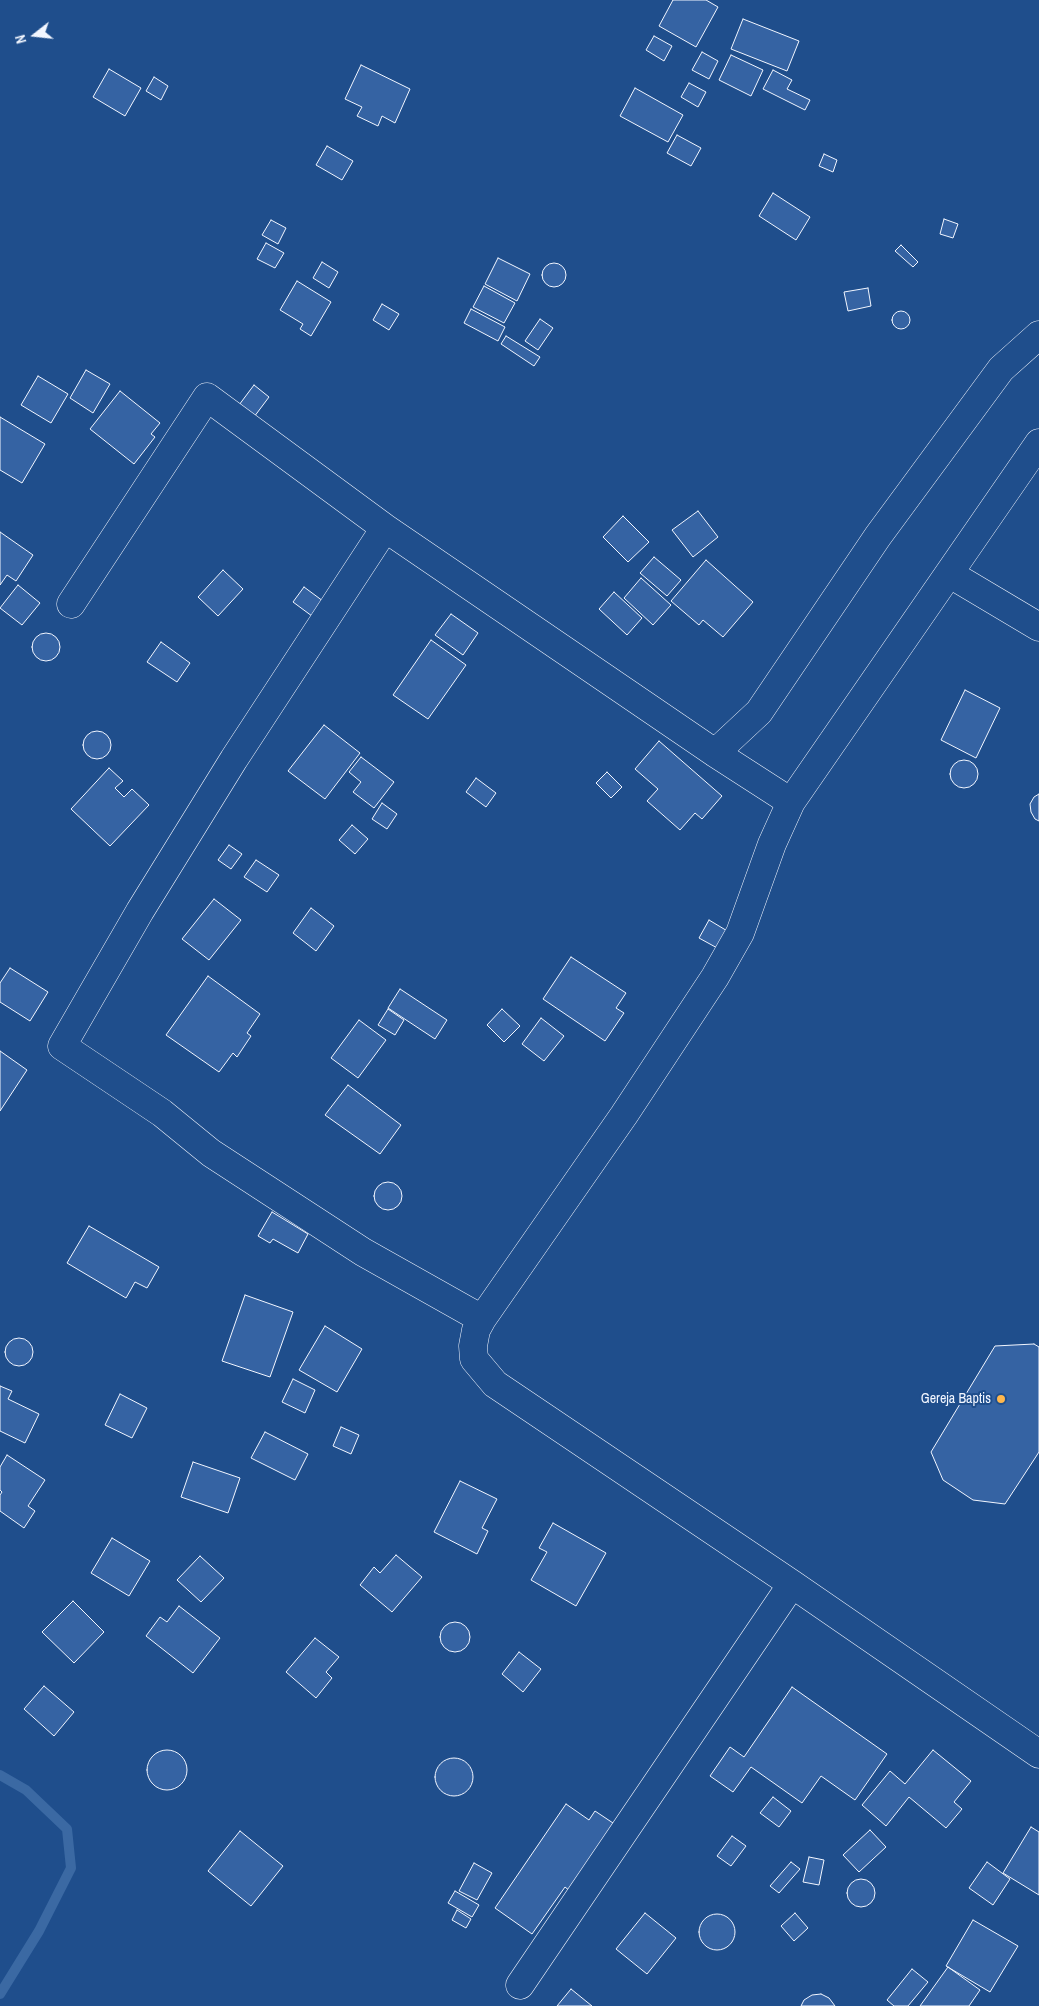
<!DOCTYPE html>
<html>
<head>
<meta charset="utf-8">
<style>
  body { margin:0 }
  #map { position:relative; width:1039px; height:2006px; overflow:hidden; background:#1f4e8c; font-family:"Archivo Narrow",sans-serif }
  canvas { display:block }
  .north { position:absolute; left:10px; top:10px; width:50px; height:50px; -webkit-text-stroke:4px #1f4e8c; paint-order:stroke; rotate:254deg; font-size:14px; font-weight:700; line-height:20px; text-align:center; color:#f2f6ff }
  .north::after { content:''; display:block; margin:auto; width:18px; height:22px; background:#f2f6ff; clip-path:polygon(50% 0,100% 100%,50% 72%,0 100%) }
</style>
</head>
<body>
<div id="map">
<canvas width="1039" height="2006"></canvas>
<div class="north">N</div>
</div>
<script>
const ctx = document.querySelector('canvas').getContext('2d');
ctx.lineJoin = 'round';
const poly = rows => new Path2D(rows.map(r => 'M' + r).join(''));
function trace(path, color, width, dash) { ctx.strokeStyle = color; ctx.lineWidth = width; ctx.lineCap = dash ? 'butt' : 'round'; ctx.setLineDash(dash || []); ctx.stroke(path); }
function fillPath(path, color) { ctx.fillStyle = color; ctx.fill(path, 'evenodd'); }
function label(font, color, halo, rows, align = 'center') {
  ctx.font = font + ' "Archivo Narrow",sans-serif'; ctx.lineWidth = 4; ctx.setLineDash([]); ctx.textBaseline = 'middle'; ctx.strokeStyle = halo; ctx.fillStyle = color; for (const [text, x, y, turn = 0] of rows) {
    ctx.save(); ctx.translate(x, y); ctx.rotate((+turn || 0) * Math.PI / 180); ctx.textAlign = isNaN(turn) ? turn : align; if (halo) ctx.strokeText(text, 0, 0); ctx.fillText(text, 0, 0); ctx.restore();
  }
}
const stream = poly([
  [0,1775,26,1790,67,1829,71,1868,39,1931,0,1994]
]);
const building = poly([
  [673,0,706,0,718,7,696,47,659,26,673,0],
  [743,19,799,41,787,71,731,49,743,19],
  [654,36,672,46,664,61,646,50,654,36],
  [702,52,718,61,709,79,692,70,702,52],
  [731,55,763,70,751,96,719,80,731,55],
  [361,65,410,89,395,123,382,116,378,126,357,116,362,107,345,99,361,65],
  [109,69,141,88,125,116,93,97,109,69],
  [773,70,792,80,787,89,810,100,805,110,763,89,773,70],
  [154,77,168,86,161,100,146,91,154,77],
  [689,83,706,92,698,107,681,97,689,83],
  [635,88,683,115,668,142,620,116,635,88],
  [677,135,701,148,691,166,667,153,677,135],
  [327,146,353,161,342,180,316,165,327,146],
  [824,154,837,160,833,172,819,166,824,154],
  [773,193,810,217,796,240,759,216,773,193],
  [944,219,958,224,953,238,940,234,944,219],
  [271,220,286,228,278,244,262,235,271,220],
  [266,243,284,253,275,268,257,259,266,243],
  [901,245,918,262,913,267,895,251,901,245],
  [498,258,530,274,517,301,485,284,498,258],
  [322,262,338,272,329,288,313,278,322,262],
  '542 275a12 12 0 1 1 24 0a12 12 0 1 1-24 0Z',
  [297,281,331,302,311,336,300,329,303,324,280,310,297,281],
  [484,286,515,303,504,323,473,307,484,286],
  [868,288,871,306,848,311,844,292,868,288],
  [382,304,399,314,389,330,373,320,382,304],
  [471,309,505,327,498,341,464,323,471,309],
  '892 320a9 9 0 1 1 18 0a9 9 0 1 1-18 0Z',
  [540,319,553,328,538,350,525,341,540,319],
  [506,336,540,357,534,366,501,344,506,336],
  [86,370,110,384,93,413,70,398,86,370],
  [38,376,68,394,51,423,21,405,38,376],
  [254,385,269,397,254,417,239,405,254,385],
  [120,391,160,423,151,434,155,437,134,464,90,429,120,391],
  [0,417,45,444,22,483,0,470,0,417],
  [698,511,718,537,693,557,672,530,698,511],
  [623,516,649,542,628,562,603,537,623,516],
  [0,532,33,555,16,581,7,575,0,585,0,532],
  [654,557,681,580,667,596,640,573,654,557],
  [706,560,753,602,723,637,703,620,699,625,671,601,706,560],
  [223,570,243,589,218,616,198,597,223,570],
  [641,578,671,605,653,625,624,598,641,578],
  [18,585,40,603,22,625,0,608,18,585],
  [304,587,327,604,316,619,293,602,304,587],
  [614,592,642,618,627,635,599,609,614,592],
  [451,614,478,633,463,655,435,635,451,614],
  '32 647a14 14 0 1 1 28 0a14 14 0 1 1-28 0Z',
  [431,640,466,665,428,719,393,695,431,640],
  [161,642,190,663,177,682,147,662,161,642],
  [965,690,1000,708,976,758,941,740,965,690],
  [324,725,360,753,325,799,288,771,324,725],
  '83 745a14 14 0 1 1 28 0a14 14 0 1 1-28 0Z',
  [659,741,722,796,702,819,695,813,680,830,647,801,658,789,635,769,659,741],
  [361,757,394,782,374,808,353,792,361,782,349,772,361,757],
  '950 774a14 14 0 1 1 28 0a14 14 0 1 1-28 0Z',
  [109,768,123,781,115,788,124,797,132,789,149,805,110,846,71,809,109,768],
  [607,772,622,787,611,798,596,783,607,772],
  [476,778,496,793,486,807,466,792,476,778],
  [1039,794,1039,821,1035,819,1031,812,1030,804,1034,797,1039,794],
  [382,803,397,814,387,829,372,819,382,803],
  [352,825,368,839,355,854,339,840,352,825],
  [229,845,242,854,231,869,218,860,229,845],
  [256,860,279,875,267,892,244,877,256,860],
  [214,899,241,920,209,960,182,939,214,899],
  [311,908,334,926,316,951,293,933,311,908],
  [709,920,729,932,719,949,699,938,709,920],
  [571,957,626,993,616,1008,624,1013,605,1041,543,999,571,957],
  [10,968,48,992,30,1021,0,1002,0,983,10,968],
  [208,976,260,1014,247,1033,251,1036,237,1057,233,1053,219,1072,166,1035,208,976],
  [400,989,447,1020,435,1039,388,1008,400,989],
  [388,1009,404,1020,395,1035,378,1025,388,1009],
  [502,1009,520,1026,504,1042,487,1025,502,1009],
  [541,1018,564,1036,544,1061,522,1044,541,1018],
  [359,1020,386,1040,358,1078,331,1058,359,1020],
  [0,1051,27,1070,0,1111,0,1051],
  [348,1085,401,1125,380,1154,325,1115,348,1085],
  '374 1196a14 14 0 1 1 28 0a14 14 0 1 1-28 0Z',
  [272,1212,308,1234,298,1253,273,1239,270,1243,258,1236,272,1212],
  [89,1226,159,1267,147,1288,135,1282,126,1298,67,1263,89,1226],
  [245,1295,293,1312,270,1377,222,1361,245,1295],
  [325,1326,362,1349,337,1392,299,1370,325,1326],
  '5 1352a14 14 0 1 1 28 0a14 14 0 1 1-28 0Z',
  [1034,1344,1039,1347,1039,1452,1005,1504,973,1500,943,1480,931,1452,995,1346,1034,1344],
  [293,1379,315,1390,305,1413,282,1402,293,1379],
  [0,1386,12,1391,8,1399,39,1414,25,1443,0,1431,0,1386],
  [120,1394,147,1408,132,1438,105,1425,120,1394],
  [341,1427,359,1435,351,1454,333,1446,341,1427],
  [265,1432,308,1454,295,1480,251,1458,265,1432],
  [7,1455,45,1480,28,1506,35,1511,24,1528,0,1511,0,1495,2,1492,0,1490,0,1467,7,1455],
  [193,1462,240,1478,228,1513,181,1497,193,1462],
  [460,1481,497,1499,482,1528,488,1531,477,1554,434,1532,460,1481],
  [553,1523,606,1553,576,1606,531,1580,547,1552,539,1548,553,1523],
  [112,1538,150,1561,129,1596,91,1573,112,1538],
  [396,1555,422,1577,392,1612,360,1585,374,1567,380,1573,396,1555],
  [200,1556,224,1578,201,1602,177,1580,200,1556],
  [73,1601,104,1632,74,1663,42,1632,73,1601],
  [179,1606,220,1638,193,1673,146,1636,160,1617,167,1622,179,1606],
  '440 1637a15 15 0 1 1 30 0a15 15 0 1 1-30 0Z',
  [315,1638,339,1657,326,1672,332,1678,316,1698,286,1672,315,1638],
  [519,1652,541,1669,523,1692,502,1674,519,1652],
  [44,1686,74,1712,54,1736,24,1709,44,1686],
  [792,1687,887,1754,855,1800,821,1776,802,1803,751,1767,733,1792,710,1776,730,1747,744,1757,792,1687],
  '147 1770a20 20 0 1 1 40 0a20 20 0 1 1-40 0Z',
  [933,1750,971,1781,954,1802,962,1809,946,1828,909,1797,886,1826,862,1805,890,1771,905,1784,933,1750],
  '435 1777a19 19 0 1 1 38 0a19 19 0 1 1-38 0Z',
  [773,1797,791,1811,779,1827,760,1813,773,1797],
  [566,1804,589,1820,595,1811,622,1829,576,1896,565,1887,532,1934,495,1908,566,1804],
  [1031,1827,1039,1832,1039,1895,1003,1873,1031,1827],
  [870,1830,886,1847,859,1872,843,1855,870,1830],
  [240,1831,283,1866,251,1906,208,1871,240,1831],
  [732,1836,746,1846,731,1866,717,1856,732,1836],
  [809,1857,824,1860,819,1885,803,1882,809,1857],
  [791,1862,800,1869,779,1893,770,1886,791,1862],
  [987,1862,1010,1879,993,1905,969,1888,987,1862],
  [474,1863,492,1873,477,1900,459,1891,474,1863],
  '847 1893a14 14 0 1 1 28 0a14 14 0 1 1-28 0Z',
  [455,1891,479,1905,472,1917,448,1903,455,1891],
  [457,1910,471,1919,466,1928,452,1920,457,1910],
  [645,1913,676,1938,647,1974,616,1949,645,1913],
  [795,1913,808,1928,794,1941,781,1926,795,1913],
  '699 1932a18 18 0 1 1 36 0a18 18 0 1 1-36 0Z',
  [973,1920,1018,1946,990,1992,946,1966,973,1920],
  [948,1967,980,1990,969,2006,920,2006,948,1967],
  [912,1969,928,1982,908,2006,894,2006,887,2000,912,1969],
  [571,1989,592,2006,557,2006,571,1989],
  [821,1994,829,1998,835,2006,801,2006,804,2000,812,1995,821,1994]
]);
const minor = poly([
  [1039,443,791,802,772,844,740,933,715,977,624,1115,482,1319,476,1330,473,1346,474,1359,495,1384,792,1584,1039,1754],
  [385,528,234,759,140,911,62,1046,162,1113,211,1153,363,1252,482,1319],
  [950,574,1039,627],
  [71,604,207,397,385,528,715,753,791,802],
  [715,753,759,712,878,536,1001,369,1039,335],
  [520,1985,792,1584]
]);
const markers = [
  [1001,1399,5,"#ffb74d"]
];
const poiNames = [
  ["Gereja Baptis",991,1399]
];
trace(stream, '#3b69a3', 10);
fillPath(building, '#3563a3');
trace(building, '#f2f6ff', 1);
trace(minor, '#f2f6ff', 29);
trace(minor, '#1f4e8c', 28);
for (const [x, y, r, color] of markers) { const dot = new Path2D(); dot.arc(x, y, r, 0, 2 * Math.PI); ctx.fillStyle = color; ctx.fill(dot); trace(dot, '#1f4e8c', 2); }
label('14px', '#f2f6ff', '#1f4e8c', poiNames, 'right');
</script>
</body>
</html>
